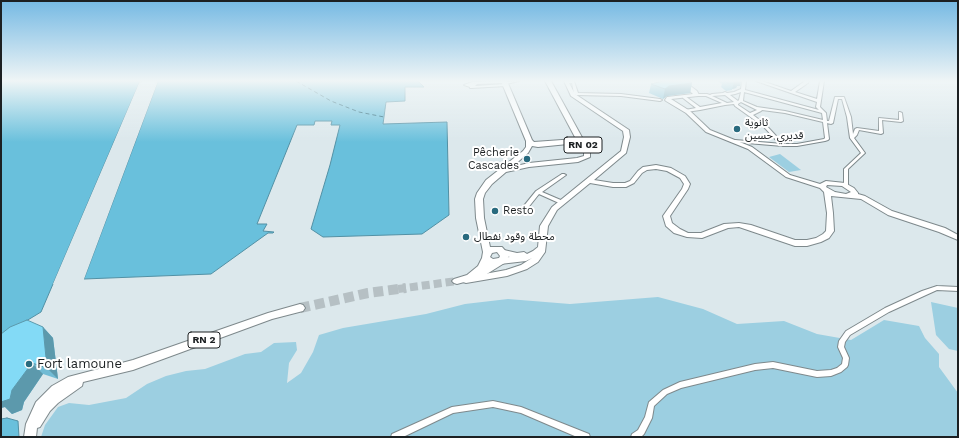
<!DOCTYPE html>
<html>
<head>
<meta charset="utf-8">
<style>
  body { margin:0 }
  #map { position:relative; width:959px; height:438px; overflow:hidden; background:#dce8ec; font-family:"Work Sans",sans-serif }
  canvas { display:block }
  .frame { position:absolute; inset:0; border:2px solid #1c2022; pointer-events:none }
</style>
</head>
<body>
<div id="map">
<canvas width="959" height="438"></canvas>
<div class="frame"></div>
</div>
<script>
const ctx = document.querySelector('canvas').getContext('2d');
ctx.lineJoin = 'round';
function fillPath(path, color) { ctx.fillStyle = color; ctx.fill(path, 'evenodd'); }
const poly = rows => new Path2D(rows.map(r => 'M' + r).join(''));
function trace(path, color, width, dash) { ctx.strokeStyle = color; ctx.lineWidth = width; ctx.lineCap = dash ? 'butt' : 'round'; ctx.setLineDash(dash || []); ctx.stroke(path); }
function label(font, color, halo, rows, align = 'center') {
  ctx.font = font + ' "Work Sans","Noto Sans Arabic",sans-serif'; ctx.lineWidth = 4; ctx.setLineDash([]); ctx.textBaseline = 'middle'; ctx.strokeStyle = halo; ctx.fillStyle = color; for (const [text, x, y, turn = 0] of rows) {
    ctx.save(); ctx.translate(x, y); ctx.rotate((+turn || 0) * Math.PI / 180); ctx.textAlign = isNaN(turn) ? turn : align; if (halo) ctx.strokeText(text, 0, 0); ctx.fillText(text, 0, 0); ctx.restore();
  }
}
const green = poly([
  [780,154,801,170,789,172,769,157],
  [658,297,703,309,737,324,784,321,817,334,851,340,884,320,919,326,925,338,939,354,939,367,958,393,958,437,41,437,45,425,58,407,69,403,89,405,126,398,147,384,166,376,186,371,205,369,245,354,261,352,274,343,296,342,297,350,289,363,287,383,301,373,313,352,319,335,343,328,426,314,465,304,508,299,570,304],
  [931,302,958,308,958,351,949,349,936,335]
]);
const water = poly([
  [1,81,140,81,41,312,3,335,1,338,1,81],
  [158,81,418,81,424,87,405,87,405,101,386,102,383,124,447,122,449,215,422,234,323,237,311,229,330,165,340,125,331,125,332,121,315,121,314,125,297,125,257,224,267,224,263,231,274,232,273,233,268,233,211,274,84,279,158,81],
  [7,418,18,421,19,437,1,437,1,419,7,418]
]);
const pier = poly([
  [140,81,142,81,56,284,53,284],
  [156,81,158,81,84,279,82,280]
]);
const ferry = poly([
  [296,81,331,101,359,112,384,117]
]);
const primaryTunnelFar1 = poly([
  [398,289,457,281]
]);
const primaryTunnel = poly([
  [300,308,368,293,406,288]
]);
const street = poly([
  [501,81,506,82,519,81,506,84,508,85,506,86,471,88,470,88,470,87,464,85,472,82,501,81],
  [503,83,505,84,475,86,477,84,503,83],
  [565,81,574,81,578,93,621,94,660,99,662,100,660,101,621,96,576,95,574,94,572,83,565,83,565,81],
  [742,81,746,81,745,90,819,110,816,107,817,102,756,81,762,81,791,91,805,81,809,81,808,83,795,92,817,99,820,81,824,81,820,107,826,113,827,121,829,121,835,97,844,97,851,117,853,134,855,129,857,128,879,131,879,118,899,120,899,112,900,112,902,113,903,121,901,122,882,120,883,133,881,134,859,130,857,135,854,138,865,153,848,169,848,186,846,187,844,186,844,169,861,153,850,138,847,117,842,99,838,99,833,123,831,124,827,123,829,139,828,140,825,141,797,146,783,146,735,142,733,141,735,140,783,144,797,144,824,139,825,138,823,122,785,113,762,110,761,111,753,115,765,124,778,138,778,140,776,140,763,126,735,106,734,104,725,105,700,110,686,112,684,111,685,110,696,108,683,98,683,96,685,96,700,107,722,103,706,96,696,96,694,95,696,94,707,94,710,95,712,94,723,93,725,92,727,93,734,92,741,89,742,81],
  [741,92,739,100,738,101,730,95,735,94,741,92],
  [744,92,822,113,823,120,785,111,757,107,743,101,744,92],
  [725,95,734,102,727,103,712,96,725,95],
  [741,102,757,110,750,113,738,105,738,104,741,102],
  [562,174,564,174,566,175,542,192,563,201,563,203,559,203,539,194,527,209,523,209,523,207,536,191,562,174],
  [937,286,958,287,958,291,937,290,926,295,889,312,850,335,845,342,844,347,849,358,848,365,847,367,841,372,831,376,817,377,773,368,755,370,681,388,667,394,654,406,652,418,644,434,641,437,631,437,632,434,638,430,645,417,649,402,663,390,680,382,755,364,773,362,817,371,831,370,837,368,842,364,843,358,838,347,839,341,846,331,885,308,922,291,937,286],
  [493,401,521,407,589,434,590,437,577,437,521,413,493,407,453,413,403,437,391,437,392,434,452,407,493,401]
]);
const secondary = poly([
  [564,81,568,81,575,94,629,130,630,137,626,153,594,180,613,183,625,183,630,181,638,171,643,167,656,165,671,168,685,176,690,184,688,189,670,216,672,223,680,229,688,233,701,233,724,224,739,223,751,225,795,240,807,240,816,238,823,234,826,231,827,213,824,192,820,188,786,177,748,149,706,132,686,113,666,101,665,100,667,97,693,94,679,81,684,81,697,91,699,95,698,96,671,99,690,111,710,130,752,147,790,175,820,184,826,181,845,183,854,188,858,193,858,194,865,196,892,211,945,228,958,235,958,240,939,232,888,215,861,199,831,196,833,213,834,231,829,238,821,242,807,246,795,246,739,227,728,228,702,238,687,237,674,233,666,226,663,216,682,189,684,184,680,178,667,171,656,169,647,170,642,173,634,183,626,187,613,187,590,183,557,210,548,226,545,252,538,262,527,269,507,276,466,283,463,282,462,280,463,278,506,270,521,265,532,258,526,261,500,264,497,263,496,261,497,259,500,258,510,257,501,255,500,253,501,251,504,250,517,253,524,252,527,254,533,251,538,247,540,226,552,207,621,151,624,137,623,131,571,96,564,81],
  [827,185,842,186,851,192,846,194,835,192,826,187,827,185]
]);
const primary = poly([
  [501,81,507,81,532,140,534,142,576,139,545,81,551,81,584,141,590,153,590,157,578,162,529,167,506,172,492,184,485,193,483,199,484,218,490,247,502,247,509,255,506,262,482,277,457,284,454,283,452,281,454,279,467,275,478,266,482,258,483,252,476,218,475,199,477,193,486,180,523,151,526,147,526,141,501,81],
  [578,143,584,153,584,156,577,158,529,163,512,167,528,153,532,146,538,147,578,143],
  [497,252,500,256,499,258,493,259,490,257,492,253,497,252],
  [300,304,303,305,305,308,303,311,272,319,133,370,83,382,82,386,58,403,50,411,40,427,37,428,36,437,24,437,26,424,36,402,52,386,68,377,133,360,268,313,300,304]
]);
const wall = poly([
  [718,81,741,81,740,86,737,86,736,88,732,89,732,90,726,91,721,87,722,84],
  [692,83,690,93,667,96,663,99,649,93,651,84],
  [43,327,53,338,58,379,43,374,24,402,22,410,12,414,5,407,1,408,1,334]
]);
const shadedWall = poly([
  [736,81,741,81,740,86,737,86,736,88,732,89,734,83,733,82],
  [692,83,690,93,667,96,663,99,665,89,669,86],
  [43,327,53,338,58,379,47,368],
  [32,363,43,374,24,402,22,410,12,414,5,407,1,408,1,397,12,390]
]);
const building = poly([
  [663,81,690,81,692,83,669,86,665,89,651,84,663,81],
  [725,81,738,81,733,82,734,83,728,83,725,81],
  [27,320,43,327,47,368,32,363,12,390,10,399,1,402,1,334,10,327,27,320]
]);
const markers = [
  [737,129,4,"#296a7e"],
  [527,159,4,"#296a7e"],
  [495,211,4,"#296a7e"],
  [466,237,4,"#296a7e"],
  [29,364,4,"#296a7e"]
];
const shields = [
  [583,145,38],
  [204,340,32]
];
const shieldNames = [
  ["RN 02",583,145],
  ["RN 2",204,340]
];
const poiNames = [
  ["ثانوية",745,123],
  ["قديري حسين",745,136],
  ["Pêcherie",519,153,"right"],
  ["Cascades",519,166,"right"],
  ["Resto",503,211],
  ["محطة وقود نفطال",474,237]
];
const nearPoinames = [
  ["Fort lamoune",37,364]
];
fillPath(green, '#9ccfe1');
fillPath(water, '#69c0dc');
trace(water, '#5290a4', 1);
fillPath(pier, '#dce8ec');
trace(ferry, '#1a5f73', 1, [4, 3]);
trace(primaryTunnelFar1, '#b6c0c4', 8, [8, 4]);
trace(primaryTunnel, '#b6c0c4', 10, [10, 5]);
trace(street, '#7e898c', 2);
trace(secondary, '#7e898c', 2);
trace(primary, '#7e898c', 2);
fillPath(street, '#fff');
fillPath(secondary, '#fff');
fillPath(primary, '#fff');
fillPath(wall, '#71bbd4');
fillPath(shadedWall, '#5c99ac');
fillPath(building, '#83daf6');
trace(building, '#5c99ac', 1);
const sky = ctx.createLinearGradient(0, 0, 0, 142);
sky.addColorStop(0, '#75b9e3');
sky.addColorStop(0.57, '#eff5f6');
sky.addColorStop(1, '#eff5f600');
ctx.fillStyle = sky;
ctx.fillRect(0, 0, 959, 142);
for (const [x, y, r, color] of markers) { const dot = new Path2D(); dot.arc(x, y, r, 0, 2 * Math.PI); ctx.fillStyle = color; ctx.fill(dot); trace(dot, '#fff', 1.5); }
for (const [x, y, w] of shields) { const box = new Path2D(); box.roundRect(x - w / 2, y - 8, w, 16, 3); ctx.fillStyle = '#fff'; ctx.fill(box); trace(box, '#1c2022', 1); }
label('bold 10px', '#1c2022', null, shieldNames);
label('11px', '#1c2022', '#fff', poiNames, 'left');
label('13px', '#1c2022', '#fff', nearPoinames, 'left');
</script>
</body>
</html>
